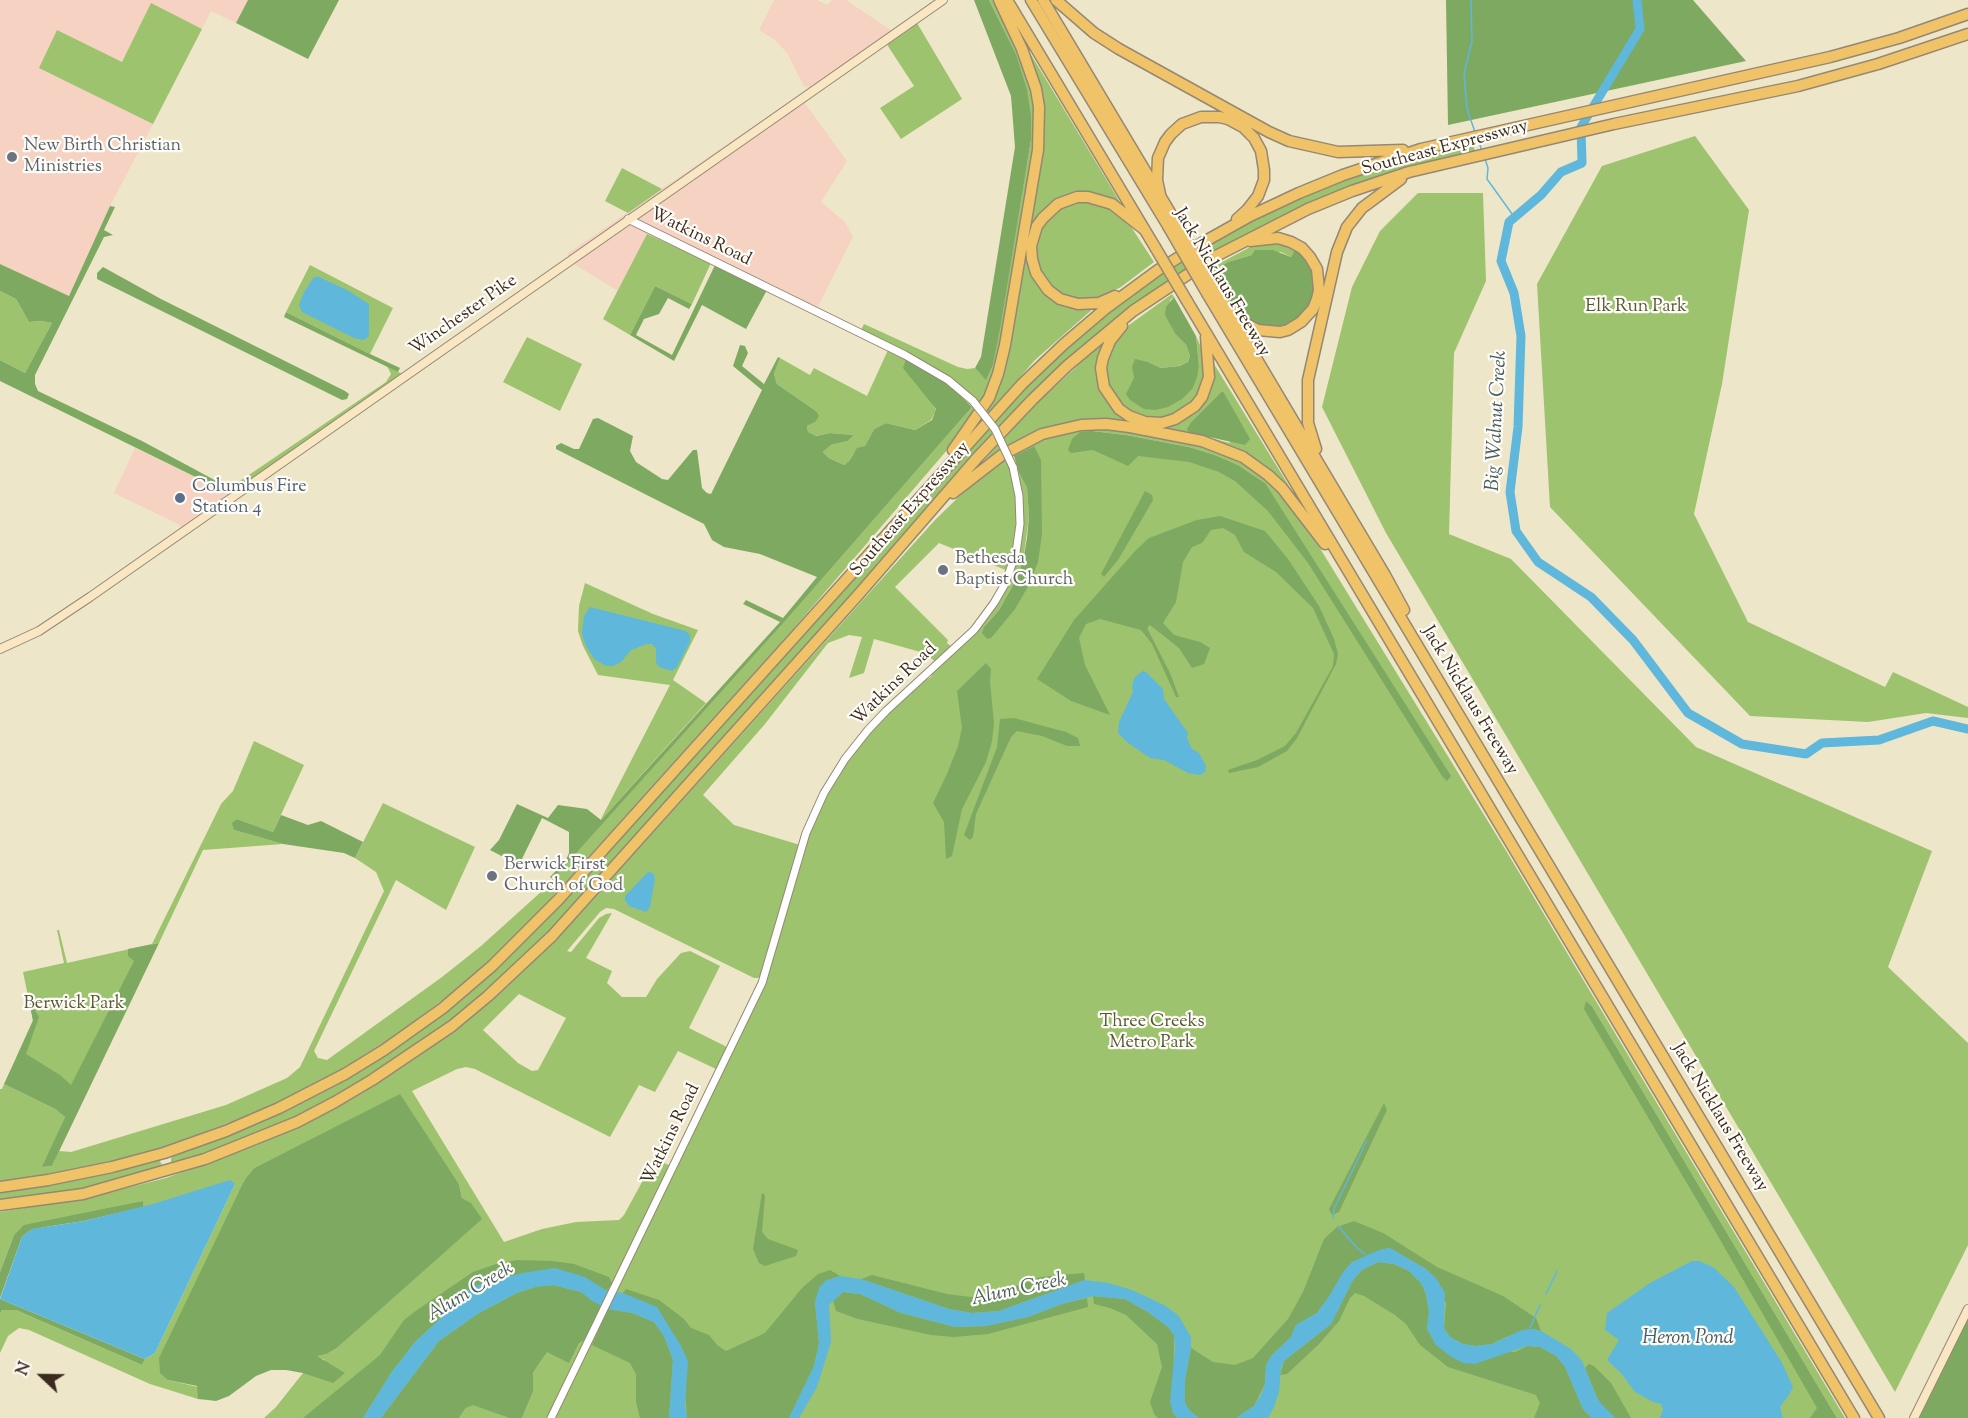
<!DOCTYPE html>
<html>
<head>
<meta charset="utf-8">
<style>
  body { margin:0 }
  #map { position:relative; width:1968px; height:1418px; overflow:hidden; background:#eee6c9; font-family:"Sorts Mill Goudy",serif }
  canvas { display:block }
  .north { position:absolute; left:12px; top:1346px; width:60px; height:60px; -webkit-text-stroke:4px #fdfcf7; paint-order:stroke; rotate:292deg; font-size:16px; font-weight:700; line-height:24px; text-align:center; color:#3b2a1e }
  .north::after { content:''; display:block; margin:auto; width:21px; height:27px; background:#3b2a1e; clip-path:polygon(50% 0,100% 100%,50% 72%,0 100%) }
</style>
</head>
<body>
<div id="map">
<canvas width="1968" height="1418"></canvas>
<div class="north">N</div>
</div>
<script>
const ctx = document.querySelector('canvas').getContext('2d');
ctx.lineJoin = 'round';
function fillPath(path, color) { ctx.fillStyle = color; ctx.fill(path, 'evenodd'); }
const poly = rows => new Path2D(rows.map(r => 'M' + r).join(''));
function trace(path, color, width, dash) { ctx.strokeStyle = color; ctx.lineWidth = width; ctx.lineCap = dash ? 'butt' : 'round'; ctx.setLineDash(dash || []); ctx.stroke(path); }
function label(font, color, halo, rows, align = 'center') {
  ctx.font = font + ' "Sorts Mill Goudy",serif'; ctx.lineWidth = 4.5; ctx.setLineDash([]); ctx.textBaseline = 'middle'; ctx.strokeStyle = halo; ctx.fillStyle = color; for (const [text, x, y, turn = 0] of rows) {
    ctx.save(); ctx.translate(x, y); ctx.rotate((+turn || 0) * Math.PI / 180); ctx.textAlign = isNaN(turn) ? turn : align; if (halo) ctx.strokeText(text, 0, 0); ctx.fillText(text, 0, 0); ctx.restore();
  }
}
const built = poly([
  [0,0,248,0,236,23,211,11,202,29,151,4,122,62,57,31,40,68,153,124,110,206,69,296,0,264],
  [774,0,817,0,827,5,832,0,846,0,892,31,810,88,804,86,787,53,775,40,759,30],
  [799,95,847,161,821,202,845,222,853,237,815,313,647,234,618,291,574,264,567,254],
  [135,448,220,489,231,494,182,530,178,524,114,493]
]);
const green = poly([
  [989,0,995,0,1000,9,1033,89,1037,130,1005,326,992,384,960,435,789,634,528,924,483,967,447,997,396,1035,329,1077,263,1110,168,1146,109,1163,50,1175,0,1181,0,1089,2,1089,4,1084,55,1109,65,1117,43,1167,52,1166,59,1151,71,1152,226,1105,287,1078,300,1067,384,891,376,872,355,858,383,803,475,847,446,910,396,880,314,1051,318,1058,327,1060,442,977,481,946,542,891,788,618,972,407,979,402,964,388,929,365,861,330,864,324,958,367,967,369,975,368,986,379,993,365,1031,140,1016,54],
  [151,3,202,29,153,124,39,68,57,30,122,62],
  [917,23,962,99,901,139,880,108,914,86,886,43],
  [1024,43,1126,212,1110,201,1061,199,1030,237,1044,290,1095,307,1035,360,978,425,977,423,993,395,1041,137],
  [1695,136,1749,210,1722,384,1694,514,1748,622,1885,687,1893,672,1968,707,1968,718,1926,713,1868,722,1750,716,1550,507,1537,284,1602,166],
  [1472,141,1475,151,1418,166,1280,218,1094,337,549,933,468,1008,392,1063,323,1104,251,1138,173,1165,171,1163,171,1158,174,1156,248,1127,309,1098,472,989,1011,400,1096,321,1177,261,1220,236,1329,184,1412,155],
  [622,168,662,189,628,213,605,201],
  [1418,193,1483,193,1486,281,1454,353,1449,534,1511,559,1696,747,1932,851,1888,967,1968,1043,1968,1245,1895,1392,1386,533,1322,407,1352,287,1380,231],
  [1074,201,1103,203,1126,219,1154,262,1121,287,1101,297,1090,301,1068,299,1044,281,1035,263,1037,236,1052,212],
  [647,234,711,263,692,304,655,286,630,335,603,319],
  [1275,242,1297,249,1291,257,1281,252,1252,255,1228,262,1211,272,1209,269,1252,246],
  [310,265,393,308,370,354,286,312],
  [0,291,16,299,29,322,44,321,52,323,25,373,0,360],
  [1172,294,1174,297,1170,300,1176,335,1186,345,1190,356,1188,362,1178,366,1161,368,1148,362,1133,368,1134,378,1193,388,1199,366,1196,336,1205,356,1206,379,1195,401,1176,416,1148,420,1123,409,1106,383,1106,372,1110,352,1119,336,1129,325],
  [527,337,582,364,560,411,503,382],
  [1105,340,1101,388,1145,425,1194,412,1214,364,1297,499,1295,499,1275,478,1193,436,1065,425,977,468,1029,411],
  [1222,391,1230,443,1191,433,1186,430,1191,422],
  [888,350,906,359,936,410,931,420,915,430,886,423,874,429,865,446,853,454,849,461,844,465,829,458,823,452,825,450,831,445,848,441,854,435,830,433,815,436,808,432,807,426,814,422,816,411,777,384,774,374,780,358,810,375,814,368,867,396],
  [387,366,402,374,231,494,220,489,222,487,222,484,234,485,386,382,391,374],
  [1110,427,1191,441,1240,459,1273,482,1297,511,1505,849,1845,1418,1837,1418,1592,1006,1586,1001,1833,1418,554,1418,577,1371,571,1368,548,1418,522,1418,533,1392,533,1373,545,1355,435,1418,264,1418,276,1407,303,1373,325,1360,315,1356,327,1354,337,1348,447,1249,471,1204,462,1198,459,1184,400,1095,254,1168,245,1179,168,1380,198,1387,198,1399,150,1384,29,1330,19,1328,8,1336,0,1353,0,1314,2,1310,16,1310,142,1365,145,1359,155,1353,235,1184,143,1207,143,1201,14,1235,0,1272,0,1212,96,1196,166,1178,257,1145,331,1110,407,1064,458,1028,517,977,577,917,935,520,971,485,1005,456,1012,474,1017,506,1014,551,1008,571,939,543,895,587,948,640,947,643,952,647,936,662,924,653,874,639,864,673,849,678,862,637,849,635,828,643,765,724,703,795,734,825,800,845,763,975,758,978,754,978,614,909,606,908,600,912,567,951,571,952,599,918,606,914,612,913,586,958,612,971,607,983,622,997,646,997,657,979,681,953,690,951,720,966,689,1028,729,1048,718,1070,678,1051,655,1092,639,1085,610,1137,475,1069,466,1067,457,1069,412,1091,504,1242,542,1229,576,1222,619,1220,624,1215,642,1182,660,1173,664,1163,671,1166,645,1229,750,1016,766,978,806,839,822,802,849,758,867,735,889,712,924,681,931,677,932,673,972,637,991,614,1008,584,1023,524,1023,503,1019,473,1027,486,1029,517,1023,561,1013,585,999,610,984,627,998,619,1032,558,1034,446,1014,456,1012,452,1050,434],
  [1092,431,1126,435,1189,447,1215,455,1238,465,1265,483,1162,450],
  [519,994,566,1018,538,1070,532,1071,518,1063,483,1030],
  [585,583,653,614,698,630,673,680,706,703,600,821,670,685,598,675,583,646,578,631,579,606],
  [254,741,304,765,273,832,237,819,234,830,283,844,203,850,159,943,152,944,80,1090,16,1058,33,1020,23,972,64,963,57,930,59,930,67,963,152,944,221,804,233,791],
  [159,1159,162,1165,159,1169,84,1190,0,1202,0,1191],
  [473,1404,509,1418,459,1418,466,1408]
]);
const forest = poly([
  [248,0,339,0,308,59,236,23],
  [974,0,989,0,1016,54,1027,90,1031,116,1031,140,1001,323,993,365,986,380,975,368,981,357,1015,147,1011,96],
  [1446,0,1693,0,1746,61,1448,125],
  [110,206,115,207,104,230,113,235,104,237,35,375,35,384,38,391,142,441,222,484,222,487,220,489,0,381,0,360,25,373,52,323,43,321,29,322,16,299,0,291,0,264,69,296],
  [1255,250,1273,250,1291,257,1295,250,1300,251,1314,272,1314,300,1296,323,1277,329,1251,324,1233,310,1211,272,1228,262,1252,255],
  [715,265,767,290,746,329,702,305,674,361,630,335,655,286,692,304,689,309,668,298,659,314,644,319,636,335,672,355],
  [103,267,161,299,345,391,349,394,347,399,342,400,97,279,97,273],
  [1174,297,1196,336,1199,366,1197,377,1193,388,1182,399,1168,407,1155,410,1144,409,1130,400,1126,394,1134,378,1132,367,1135,359,1148,362,1161,368,1179,366,1188,362,1190,356,1186,345,1176,335,1165,315,1166,307],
  [286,312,370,354,400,368,398,372,284,317],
  [740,345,745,346,748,353,742,366,764,384,778,357,780,358,774,374,777,384,816,411,819,416,815,422,807,426,808,432,816,436,830,433,854,435,848,441,831,445,823,452,829,458,844,465,849,461,857,448,865,446,874,429,886,423,915,430,932,420,936,409,903,368,906,359,950,386,972,407,788,618,553,879,550,877,566,860,569,853,569,832,542,818,519,865,490,850,499,840,517,804,548,818,558,805,587,809,601,820,780,622,743,604,746,600,783,618,817,577,760,554,724,547,712,540,704,524,556,449,556,446,561,443,574,449,579,449,593,419,598,418,633,436,630,451,636,462,662,479,668,480,693,450,697,450,702,488,707,493,711,494,762,390,733,366],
  [1222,391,1224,393,1250,439,1245,445,1191,433,1186,430,1191,422],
  [1092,431,1126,435,1189,447,1215,455,1238,465,1265,483,1451,776,1447,781,1442,776,1308,563,1268,511,1235,481,1219,472,1189,462,1138,456,1128,466,1093,450,1071,453,1068,450,1072,439,1080,432],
  [1034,446,1041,460,1042,534,1038,562,1029,585,1015,609,991,638,987,639,982,633,984,627,999,610,1013,585,1023,561,1027,538,1029,517,1027,487,1019,473,1014,456],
  [1145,491,1152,495,1153,500,1118,560,1104,577,1101,574],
  [1220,516,1265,531,1288,559,1319,606,1334,639,1338,654,1336,664,1297,738,1287,751,1258,767,1229,773,1228,770,1257,760,1285,746,1296,733,1333,666,1334,654,1313,608,1276,572,1244,552,1235,535,1223,528,1211,530,1202,543,1192,547,1183,562,1176,602,1163,623,1174,635,1200,642,1210,648,1204,664,1192,668,1179,648,1150,625,1147,628,1170,673,1179,697,1176,697,1152,644,1141,630,1100,619,1086,624,1079,638,1085,665,1110,715,1071,701,1037,679,1074,620,1136,550,1149,538,1197,520],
  [986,663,991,669,990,682,994,723,992,741,986,762,962,809,952,856,946,859,944,822,933,803,947,774,958,746,962,728,957,691],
  [1014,718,1066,732,1078,738,1080,746,1067,746,1042,736,1017,731,1011,737,976,814,973,837,970,840,964,835,997,747,1000,719],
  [281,815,308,825,321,821,363,842,355,858,344,853,283,844,234,830,232,823,237,819,273,832],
  [159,943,52,1166,42,1167,65,1117,55,1109,4,1084,33,1021,29,1000,39,1017,26,1054,60,1075,71,1085,134,961,128,956,128,949],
  [1586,1001,1592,1006,1837,1418,1810,1418,1817,1408,1711,1224,1584,1009],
  [400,1094,459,1184,462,1198,471,1203,482,1219,337,1348,327,1354,317,1356,345,1373,333,1383,303,1373,286,1370,271,1370,256,1376,229,1396,216,1401,208,1400,198,1399,197,1386,168,1380,160,1373,159,1358,245,1179,254,1168],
  [1384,1103,1387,1110,1339,1212,1332,1215,1329,1209],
  [762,1193,765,1195,762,1232,768,1239,798,1250,796,1256,765,1266,759,1263,753,1249],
  [143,1201,143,1207,84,1221,32,1229,22,1237,0,1298,0,1272,14,1235,24,1225],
  [1354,1221,1383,1233,1437,1267,1503,1296,1536,1318,1541,1331,1533,1329,1506,1337,1492,1344,1475,1346,1463,1344,1450,1337,1444,1328,1446,1303,1426,1269,1390,1248,1379,1250,1328,1298,1317,1313,1296,1325,1291,1337,1271,1356,1266,1365,1265,1384,1254,1406,1236,1418,1199,1418,1190,1411,1185,1403,1185,1380,1191,1348,1213,1362,1235,1365,1253,1358,1288,1319,1303,1292,1324,1239,1337,1227],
  [517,1260,552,1261,574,1264,609,1277,612,1283,607,1291,555,1268,441,1318,415,1342,391,1373,363,1418,303,1418,380,1355,404,1320,417,1310,473,1272,496,1264],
  [1378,1262,1394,1264,1409,1271,1421,1283,1426,1294,1429,1312,1427,1329,1436,1345,1515,1352,1527,1346,1540,1347,1556,1356,1565,1367,1583,1409,1592,1418,1534,1418,1540,1403,1536,1395,1448,1367,1420,1345,1406,1324,1395,1315,1364,1296,1355,1293,1350,1298,1339,1321,1319,1344,1287,1374,1280,1375,1284,1361,1331,1324,1353,1280,1362,1270],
  [830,1270,840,1276,825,1281,815,1302,819,1343,814,1366,789,1418,687,1418,681,1346,623,1293,626,1289,659,1300,684,1319,691,1328,709,1335,717,1345,726,1351,765,1333,802,1288,818,1274],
  [1084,1273,1085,1280,999,1311,972,1313,949,1309,861,1279,872,1275,947,1294,971,1297,998,1293,1040,1277],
  [553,1285,581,1292,601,1305,584,1340,579,1343,569,1363,547,1352,533,1373,533,1392,522,1418,509,1418,473,1405,466,1408,459,1418,381,1418,439,1341,479,1313,517,1293,535,1287],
  [843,1292,860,1294,901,1313,955,1327,986,1326,1028,1317,1062,1304,1087,1298,1088,1307,988,1334,954,1337,931,1335,858,1319,836,1311,833,1301],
  [1093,1296,1125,1299,1148,1312,1168,1327,1174,1335,1173,1413,1178,1418,1158,1418,1154,1414,1150,1402,1162,1367,1157,1344,1126,1315,1110,1308,1094,1304],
  [0,1299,145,1359,142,1365,16,1310,2,1310,0,1314],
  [608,1309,632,1313,654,1322,664,1336,673,1360,669,1418,640,1418,636,1402,636,1374,630,1363,592,1345],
  [1968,1318,1968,1418,1919,1418],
  [1589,1364,1594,1366,1611,1383,1631,1418,1615,1418,1607,1411,1598,1400,1585,1368]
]);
const water = poly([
  [314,277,319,277,347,290,369,304,369,335,367,338,363,340,354,338,302,312,299,305,304,292],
  [590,607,686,631,690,635,690,642,677,667,672,671,659,667,656,662,656,649,652,644,647,644,631,650,621,662,613,666,606,666,594,659,586,646,582,634,584,616],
  [1143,671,1146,672,1163,689,1164,699,1188,733,1187,738,1192,749,1199,753,1206,766,1205,772,1200,775,1188,773,1164,760,1150,758,1127,742,1118,733,1119,722,1133,692,1132,685,1135,677],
  [648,872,653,873,655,878,650,907,646,912,629,906,625,900,625,896],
  [230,1180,235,1184,155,1353,145,1359,0,1299,22,1237,32,1229,84,1221,153,1204],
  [1390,1248,1426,1269,1436,1278,1445,1293,1444,1328,1450,1337,1463,1344,1475,1346,1492,1344,1522,1330,1533,1329,1541,1331,1571,1349,1582,1361,1598,1400,1615,1418,1592,1418,1583,1409,1565,1367,1556,1356,1540,1347,1527,1346,1475,1364,1463,1363,1450,1356,1436,1345,1427,1329,1429,1312,1426,1294,1421,1283,1409,1271,1394,1264,1378,1262,1362,1270,1353,1280,1331,1324,1284,1361,1281,1368,1279,1392,1274,1407,1268,1418,1236,1418,1254,1406,1261,1395,1265,1384,1266,1365,1271,1356,1291,1337,1296,1325,1317,1313,1328,1298,1343,1272,1352,1262,1379,1250],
  [1692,1261,1699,1261,1713,1267,1734,1287,1782,1363,1793,1387,1789,1395,1780,1407,1783,1418,1660,1418,1663,1409,1661,1404,1653,1402,1635,1392,1621,1373,1607,1360,1619,1340,1605,1330,1607,1313,1650,1283],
  [555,1268,585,1277,607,1291,623,1293,657,1307,681,1346,688,1361,685,1405,687,1418,669,1418,673,1360,664,1336,654,1322,632,1313,608,1309,592,1301,581,1292,553,1285,535,1287,517,1293,479,1313,439,1341,381,1418,363,1418,391,1373,415,1342,441,1318,471,1287,522,1273],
  [840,1276,861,1279,949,1309,972,1313,999,1311,1085,1280,1108,1283,1132,1290,1164,1305,1178,1315,1191,1337,1191,1348,1185,1380,1185,1403,1190,1411,1199,1418,1178,1418,1173,1413,1170,1401,1175,1348,1174,1335,1168,1327,1148,1312,1125,1299,1093,1296,1062,1304,1028,1317,986,1326,955,1327,901,1313,860,1294,843,1292,829,1305,831,1342,817,1387,799,1418,789,1418,814,1366,819,1343,815,1302,819,1288,825,1281]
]);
const stream = poly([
  [1471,0,1472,41,1464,74,1467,109,1475,132],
  [1479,142,1482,151],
  [1485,159,1488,168,1487,179,1515,218],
  [1333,1218,1334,1209,1367,1140],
  [1338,1226,1357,1248,1366,1255],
  [1546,1294,1557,1271],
  [1530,1328,1540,1305]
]);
const river = poly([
  [1637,0,1640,29,1581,127,1582,163,1561,172,1541,195,1509,222,1501,261,1514,293,1521,336,1518,427,1510,492,1516,531,1538,562,1591,597,1633,640,1688,713,1742,744,1806,754,1822,743,1879,740,1933,721,1968,729]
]);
const tertiary = poly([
  [628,219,905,355,948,380,973,401],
  [551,1418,762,983,806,833,824,793,845,759,868,730,886,711,974,630,994,603,1005,584,1016,553,1020,524,1019,496,1013,467]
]);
const secondary = poly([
  [0,649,39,631,90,597,943,0],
  [1914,1418,1968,1309]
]);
const motorway = poly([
  [1007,0,1155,247],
  [1031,0,1168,226],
  [1043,0,1177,224],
  [1056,0,1094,33,1119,49,1269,132,1289,141,1338,152,1403,150],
  [1160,194,1157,180,1158,158,1165,142,1171,134,1182,124,1201,117,1219,117,1228,119,1243,127,1254,138,1261,151,1264,170,1264,180,1258,196,1247,210,1237,219],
  [1215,289,1385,575,1404,610],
  [1208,295,1879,1418],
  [1115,296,1099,303,1078,304,1060,299,1048,290,1036,273,1032,259,1031,246,1037,226,1043,218,1058,204,1077,197,1088,197,1112,204,1145,230],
  [1187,301,1854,1418],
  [1233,313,1242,322,1258,330,1280,332,1288,330,1301,322,1313,309,1317,299,1319,290,1317,269,1310,257,1302,248,1291,242,1278,238,1250,241],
  [1122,326,1110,341,1103,358,1101,368,1104,387,1119,409,1129,416,1145,422,1162,423,1175,419,1195,406,1202,397,1209,377,1206,337],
  [1316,449,1308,423,1308,380,1337,252,1347,227,1362,208,1401,179],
  [953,450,989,398,998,374,1005,345,1038,150,1039,107,1036,89,1022,49,999,0],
  [953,493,1002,455,1042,434,1081,425,1106,424,1130,427,1202,441,1243,457,1268,475,1282,488,1325,544],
  [0,1187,48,1180,112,1167,164,1153,226,1131,279,1108,345,1074,384,1050,443,1008,492,966,559,899,1022,384,1064,344,1105,309,1158,270,1202,243,1250,216,1299,193,1343,175,1421,149,1830,57,1899,38,1968,14],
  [0,1205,83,1194,205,1159,297,1122,335,1102,372,1080,452,1026,488,996,552,936,859,594,977,458,1032,400,1067,366,1133,311,1214,257,1308,209,1352,191,1409,172,1614,124,1798,86,1878,64,1968,34]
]);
const tertiaryBridge = poly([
  [973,401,995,429,1013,467]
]);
const motorwayBridge = poly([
  [1177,224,1215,289],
  [1168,226,1208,295],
  [1155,247,1187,301]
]);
const markers = [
  [12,157,6,"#6b7280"],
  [180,498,6,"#5c6f8a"],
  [943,570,6,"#6b7280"],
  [492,876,6,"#6b7280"]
];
const worshipNames = [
  ["New Birth Christian",24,147],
  ["Ministries",24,168],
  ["Bethesda",955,560],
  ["Baptist Church",955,581],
  ["Berwick First",504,866],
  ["Church of God",504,887]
];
const streetNames = [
  ["Southeast Expressway",1445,149,-15],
  ["Watkins Road",700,238,26],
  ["Jack Nicklaus Freeway",1221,283,59],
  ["Winchester Pike",464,316,-35],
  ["Southeast Expressway",911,510,-49],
  ["Watkins Road",895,685,-44],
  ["Jack Nicklaus Freeway",1469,701,59],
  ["Jack Nicklaus Freeway",1719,1118,59],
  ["Watkins Road",672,1135,-64]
];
const parkNames = [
  ["Elk Run Park",1636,308],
  ["Berwick Park",74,1005],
  ["Three Creeks",1152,1023],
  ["Metro Park",1152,1044]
];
const serviceNames = [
  ["Columbus Fire",192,488],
  ["Station 4",192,509]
];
const waterNames = [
  ["Big Walnut Creek",1498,421,-87],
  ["Alum Creek",1019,1291,-12],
  ["Alum Creek",471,1293,-31],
  ["Heron Pond",1688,1340]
];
fillPath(built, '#f5d2c2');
fillPath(green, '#9dc36e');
fillPath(forest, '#7ea961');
fillPath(water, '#5fb7dc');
trace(stream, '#5fb7dc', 1.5);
trace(river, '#5fb7dc', 9);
trace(tertiary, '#948874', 9);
trace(secondary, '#948874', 10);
trace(motorway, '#948874', 13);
trace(tertiary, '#fff', 7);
trace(secondary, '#f9e7c3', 8);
trace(motorway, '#f0c369', 10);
trace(tertiaryBridge, '#948874', 9, []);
trace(motorwayBridge, '#948874', 13, []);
trace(tertiaryBridge, '#fff', 7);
trace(motorwayBridge, '#f0c369', 10);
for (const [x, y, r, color] of markers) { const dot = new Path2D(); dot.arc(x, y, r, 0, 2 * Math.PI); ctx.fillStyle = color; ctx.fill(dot); trace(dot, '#fdfcf7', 2); }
label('18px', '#5b616d', '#fdfcf7', worshipNames, 'left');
label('18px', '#3b2a1e', '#fdfcf7', streetNames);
label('18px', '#585836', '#fdfcf7', parkNames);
label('18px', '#4e5e75', '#fdfcf7', serviceNames, 'left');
label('italic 20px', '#485b60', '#fdfcf7', waterNames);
</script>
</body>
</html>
